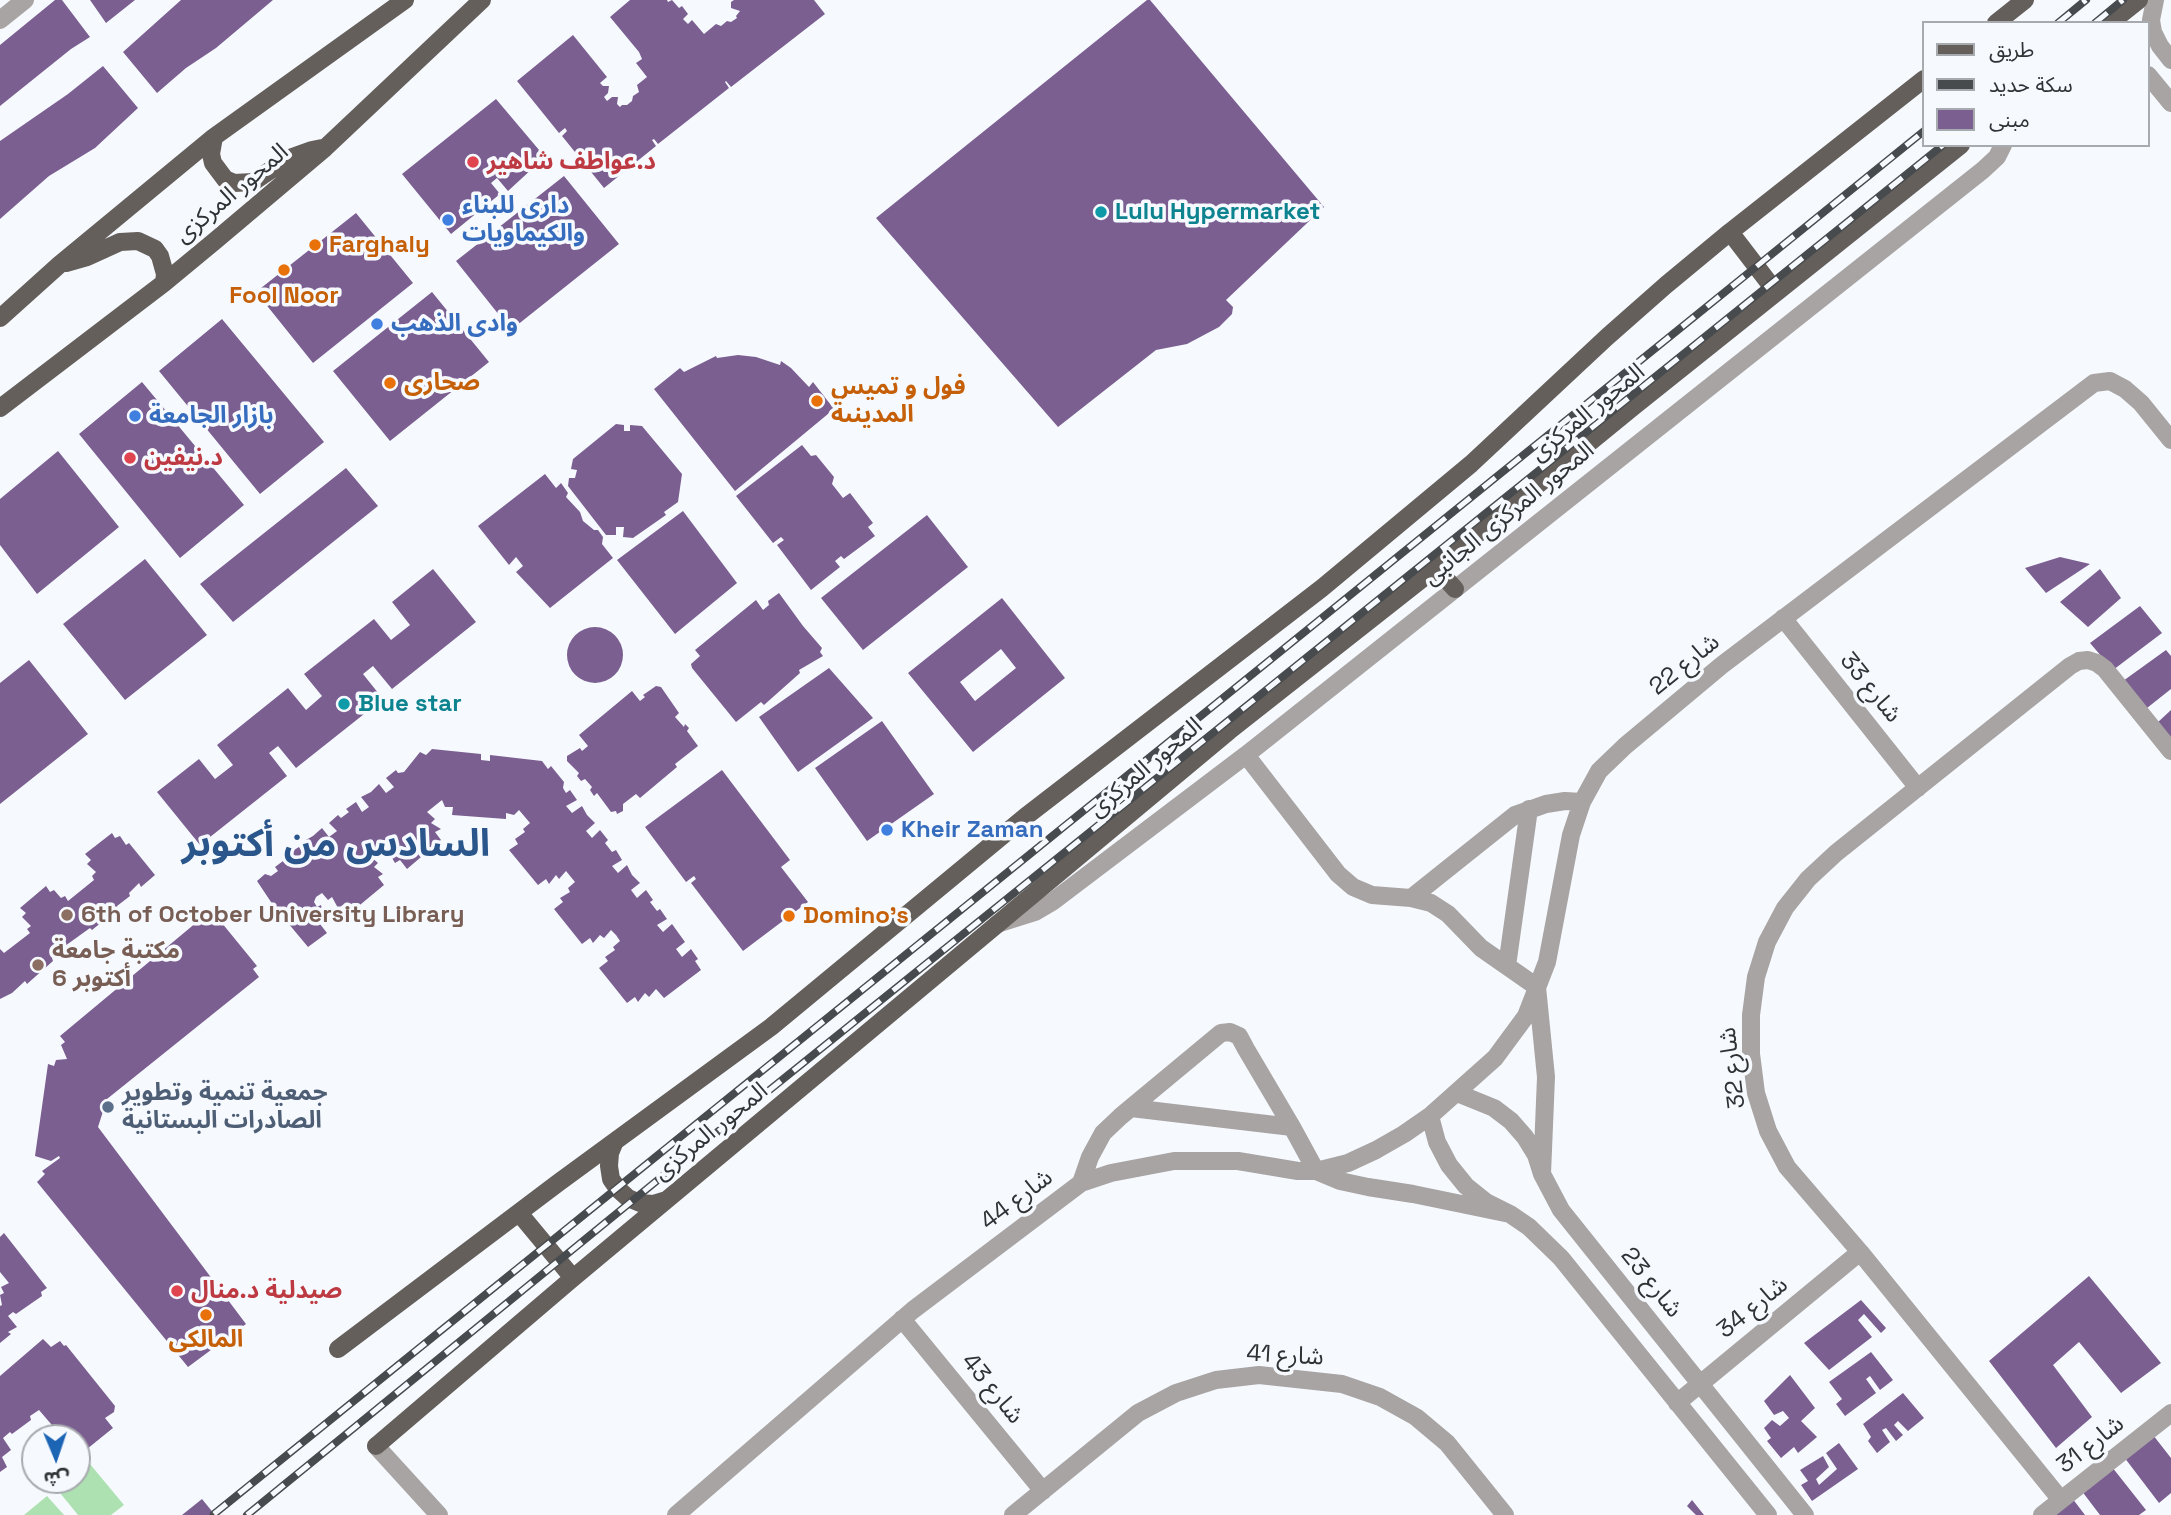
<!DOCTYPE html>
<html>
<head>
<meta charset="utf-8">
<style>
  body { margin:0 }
  #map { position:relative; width:2171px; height:1515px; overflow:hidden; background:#f6faff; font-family:"Space Grotesk","Noto Sans Arabic",sans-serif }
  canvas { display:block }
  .legend { position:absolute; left:1922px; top:21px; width:228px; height:126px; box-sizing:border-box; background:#f6faff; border:2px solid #a7aaae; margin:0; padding:9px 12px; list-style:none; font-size:21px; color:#303234 }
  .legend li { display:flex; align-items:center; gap:14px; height:35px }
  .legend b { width:35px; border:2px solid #a7aaae }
  .north { position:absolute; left:21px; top:1424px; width:70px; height:70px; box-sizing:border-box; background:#f6faff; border:2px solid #a7aaae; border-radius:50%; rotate:178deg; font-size:19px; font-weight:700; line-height:28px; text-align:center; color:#303234 }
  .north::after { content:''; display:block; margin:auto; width:24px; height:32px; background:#1c64b4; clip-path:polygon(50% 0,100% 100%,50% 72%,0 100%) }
</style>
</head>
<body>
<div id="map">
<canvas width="2171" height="1515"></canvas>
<ul class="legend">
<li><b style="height:9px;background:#655f5c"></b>طريق</li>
<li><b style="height:9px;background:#484b4d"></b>سكة حديد</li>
<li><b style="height:19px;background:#7b5f91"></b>مبنى</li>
</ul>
<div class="north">ش</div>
</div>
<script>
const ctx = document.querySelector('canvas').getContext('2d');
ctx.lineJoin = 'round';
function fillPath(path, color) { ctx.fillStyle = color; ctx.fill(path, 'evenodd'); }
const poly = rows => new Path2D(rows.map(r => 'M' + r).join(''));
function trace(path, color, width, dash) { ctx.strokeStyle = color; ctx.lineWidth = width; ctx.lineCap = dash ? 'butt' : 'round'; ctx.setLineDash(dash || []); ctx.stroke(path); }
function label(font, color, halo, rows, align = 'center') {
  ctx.font = font + ' "Space Grotesk","Noto Sans Arabic",sans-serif'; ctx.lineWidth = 7; ctx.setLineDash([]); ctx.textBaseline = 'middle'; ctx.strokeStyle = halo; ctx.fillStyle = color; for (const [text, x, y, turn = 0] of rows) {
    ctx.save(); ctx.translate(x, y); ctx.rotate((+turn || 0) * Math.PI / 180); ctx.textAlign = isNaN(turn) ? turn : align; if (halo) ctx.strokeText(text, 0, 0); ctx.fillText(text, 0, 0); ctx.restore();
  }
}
const green = poly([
  [90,1464,124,1505,111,1515,78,1515,56,1488,67,1480,77,1480,77,1473],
  [47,1496,64,1515,24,1515]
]);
const building = poly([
  [55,0,62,0,90,37,71,49,0,106,0,45],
  [90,0,135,0,106,23],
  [181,0,273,0,216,48,186,68,157,93,123,52],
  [630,0,667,0,668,2,672,0,679,8,682,6,688,14,683,19,688,24,692,20,704,34,716,24,721,26,727,21,731,22,737,18,736,16,740,11,731,8,731,2,734,0,814,0,825,14,731,87,726,81,725,82,729,88,658,144,654,139,652,140,656,146,604,188,562,136,567,131,565,128,559,133,517,81,573,35,607,77,600,83,603,86,609,86,608,93,604,97,607,101,612,97,618,97,617,104,620,107,622,105,627,105,632,101,633,96,639,92,637,85,647,77,636,63,642,59,639,52,610,17],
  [1147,0,1150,0,1324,207,1226,300,1233,307,1232,314,1219,327,1187,344,1156,350,1058,427,876,218],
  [103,66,138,108,95,148,49,176,0,219,0,141,68,94],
  [496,99,545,157,508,191,497,178,491,183,500,194,451,234,402,174],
  [564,176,619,244,511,330,456,261],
  [356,213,413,283,313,363,256,292],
  [432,292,489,362,390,441,333,371],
  [222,319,324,442,260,494,159,371],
  [738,355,756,357,780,365,781,361,791,368,809,387,813,382,834,409,735,491,654,389,680,368,684,372,716,356,717,358],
  [142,382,244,505,180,558,79,434],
  [616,424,624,425,624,431,630,431,630,425,642,426,682,474,678,502,664,512,666,515,633,538,623,537,624,527,616,527,616,535,606,535,568,486,569,478,575,478,577,470,571,469,573,459],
  [802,445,811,456,816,455,834,477,832,484,843,498,850,493,873,523,868,527,875,536,844,559,841,556,835,561,840,567,811,590,777,545,784,540,781,537,773,543,736,496],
  [58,451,119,527,37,594,0,545,0,499],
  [346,468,378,506,233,622,200,584],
  [545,474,556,488,561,483,568,493,566,497,580,512,583,521,594,530,598,530,603,537,602,544,613,558,550,608,516,572,523,566,516,557,509,565,478,526],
  [683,511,737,583,675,634,617,560],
  [927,515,968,567,863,650,821,598],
  [2060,557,2090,564,2046,593,2025,568],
  [145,559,207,635,125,700,63,624],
  [433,569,476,622,392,689,373,666,363,674,383,699,296,768,278,746,269,753,287,776,200,845,157,792,199,759,215,779,233,765,217,745,288,688,306,710,322,696,304,674,374,619,391,640,410,625,392,602],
  [2100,569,2121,598,2088,627,2060,602],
  [779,593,803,626,822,648,820,652,823,656,799,670,800,673,764,705,761,702,736,722,692,668,691,664,700,656,695,650,756,600,763,610,769,605,768,601],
  [1002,598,1065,678,973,752,908,673],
  [1001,649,1016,668,975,701,960,682],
  [2140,606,2162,633,2113,670,2090,643],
  '567 655a28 28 0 1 1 56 0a28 28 0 1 1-56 0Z',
  [2166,650,2171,656,2171,689,2147,708,2123,681],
  [29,660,88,734,0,804,0,683],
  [829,668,873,718,798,772,759,717],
  [656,686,661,687,679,713,675,717,684,727,685,724,689,728,687,731,698,746,675,764,677,767,640,798,636,794,623,804,623,811,617,814,616,811,611,812,597,793,594,796,590,790,592,787,585,779,581,781,577,776,579,773,567,761,567,756,580,748,582,751,588,746,579,735,632,691,640,701,645,697,643,695],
  [2171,710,2171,741,2157,723],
  [882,721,934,794,867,841,815,768],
  [432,749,481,754,481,760,490,761,490,755,542,761,548,769,551,766,564,782,563,788,566,793,570,790,577,800,566,806,572,813,582,806,587,815,595,823,586,831,592,838,600,830,608,840,605,843,612,852,616,850,622,860,612,866,618,873,627,865,632,875,640,883,631,890,637,898,646,890,653,900,650,902,657,911,660,909,667,919,657,925,663,932,672,924,685,942,676,949,682,957,691,949,698,959,695,961,701,970,664,998,656,989,649,997,645,993,638,1002,635,997,627,1003,599,968,608,961,605,957,615,950,613,947,620,941,616,935,611,930,604,938,600,935,593,943,590,938,582,944,554,909,563,902,560,898,570,892,568,888,575,882,566,871,559,879,556,875,549,884,546,879,538,885,509,850,518,844,515,839,525,832,523,829,530,823,519,810,514,815,506,813,506,819,452,815,453,807,445,807,442,800,427,812,435,819,431,823,441,829,435,832,441,840,407,869,400,860,395,863,389,853,385,856,379,848,370,856,378,863,374,867,383,874,378,877,384,885,349,914,343,905,338,908,332,897,328,900,322,893,316,897,314,902,317,907,321,905,322,909,317,913,321,917,326,915,326,920,320,924,327,933,308,947,273,905,257,881,265,874,271,876,278,871,275,867,283,861,288,866,290,864,287,860,291,857,289,853,299,847,305,857,312,851,304,841,313,836,322,828,329,837,337,831,329,823,338,815,341,818,349,812,346,809,356,802,362,812,369,807,361,797,371,792,379,784,386,793,394,787,386,778,396,770,398,773,404,772,420,752,426,755],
  [722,770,790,860,781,867,808,902,743,951,691,883,696,879,694,876,686,882,645,827],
  [112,833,115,838,120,836,126,845,129,843,155,875,141,887,139,883,129,893,130,896,117,906,118,909,92,930,90,928,65,946,65,948,52,958,53,961,27,984,25,981,12,993,0,999,0,949,4,953,30,933,27,929,31,926,22,917,26,913,20,908,46,886,50,892,54,890,61,898,65,896,68,901,94,880,92,876,96,872,87,864,91,860,85,854],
  [209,912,213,920,217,917,257,966,253,969,259,977,107,1099,98,1127,246,1324,188,1367,37,1182,45,1174,42,1171,60,1158,59,1156,51,1161,35,1156,48,1064,54,1066,56,1060,67,1059,61,1045,65,1042,60,1036],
  [4,1233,47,1288,41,1292,42,1296,16,1314,13,1312,8,1316,17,1327,8,1332,11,1334,0,1343,0,1306,2,1305,0,1295,4,1293,1,1287,9,1283,0,1272,0,1237],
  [2089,1276,2161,1363,2121,1393,2079,1342,2053,1365,2092,1417,2056,1448,1989,1361],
  [1861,1300,1886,1328,1881,1333,1864,1314,1858,1320,1872,1337,1829,1370,1804,1343],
  [43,1339,51,1347,60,1341,64,1346,66,1345,111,1401,115,1406,114,1412,105,1418,113,1428,87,1449,79,1440,77,1441,77,1438,63,1438,39,1410,30,1416,31,1420,12,1434,10,1432,3,1438,11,1450,2,1457,7,1467,0,1472,0,1376],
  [1871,1352,1893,1380,1880,1390,1870,1376,1866,1379,1876,1393,1845,1416,1836,1404,1842,1399,1829,1382],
  [1790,1375,1815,1408,1801,1421,1817,1437,1798,1453,1794,1447,1781,1458,1767,1441,1771,1438,1764,1428,1772,1420,1780,1426,1789,1418,1783,1411,1774,1415,1764,1401],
  [1903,1393,1924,1418,1908,1431,1898,1421,1894,1425,1903,1435,1896,1441,1886,1428,1882,1430,1890,1442,1877,1453,1868,1441,1871,1437,1863,1424],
  [2153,1435,2171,1458,2171,1493,2159,1503,2124,1457],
  [1839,1443,1858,1469,1812,1501,1801,1485,1808,1481,1800,1470,1823,1456,1829,1467,1816,1479,1819,1485,1837,1469,1826,1453],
  [2112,1467,2146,1510,2139,1515,2100,1515,2081,1490],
  [2072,1498,2085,1515,2050,1515],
  [202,1499,215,1515,182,1515],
  [1692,1500,1704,1515,1696,1515,1687,1506]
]);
const minor = poly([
  [2155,0,2151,20,2153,32,2160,46,2171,60],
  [0,20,25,0],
  [2148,75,2171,103],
  [1783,618,1918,788],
  [1246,755,1338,874,1353,887,1372,895,1411,898,1431,903,1448,914,1481,948,1537,987,1546,1077,1542,1174],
  [1411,898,1515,815,1546,804,1565,801,1582,802],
  [997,924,1035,912,1052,902,1246,755,1983,170,1997,157,2003,145],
  [1507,966,1529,809],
  [1457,1093,1494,1108,1511,1121,1525,1137,1536,1155,1542,1174,1561,1210,1805,1515],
  [1131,1108,1292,1127],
  [1430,1116,1437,1142,1449,1165,1466,1186,1486,1202,1510,1214,1529,1227,1561,1258,1768,1515],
  [1081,1183,1090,1157,1103,1133,1121,1116,1221,1033,1230,1032,1239,1036,1246,1049,1292,1127,1316,1171,1340,1181,1368,1187,1413,1194,1510,1214],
  [902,1319,1043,1491],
  [1677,1403,1860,1252],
  [376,1446,439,1515],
  [2061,1500,1860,1252,1787,1167,1768,1131,1756,1093,1751,1054,1751,1015,1756,977,1767,942,1785,908,1808,879,1836,853,2070,666,2079,661,2088,660,2097,663,2105,669,2171,751],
  [676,1515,913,1310,1081,1183,1111,1173,1174,1161,1238,1161,1298,1171,1316,1171,1348,1163,1376,1150,1404,1134,1430,1116,1495,1058,1526,1016,1547,962,1571,835,1582,802,1599,771,1625,746,1722,665,2094,383,2110,381,2125,389,2141,403,2171,440],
  [1013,1515,1138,1413,1176,1393,1216,1380,1259,1375,1342,1384,1380,1397,1416,1417,1447,1443,1505,1515],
  [2042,1515,2171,1413]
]);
const major = poly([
  [1996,23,2025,0],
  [2110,23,2139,0],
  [214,137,211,154,213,163,225,179,234,183,253,182,287,159,312,150,322,148],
  [1730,232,1776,292],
  [66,263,87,257,120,242,138,241,155,249,160,256,165,274,164,283],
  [0,318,59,265,214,137,405,0],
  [0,408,164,283,216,240,325,148,482,0],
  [1436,568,1455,589],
  [615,1141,610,1153,609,1166,611,1179,618,1189,628,1198,640,1203,653,1204,666,1200],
  [519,1213,573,1278],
  [338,1349,558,1183,771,1027,1025,817,1322,588,1471,464,1607,337,1666,285,1730,232,1924,79],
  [376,1446,573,1278,1229,731,1436,568,1633,407,1961,145]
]);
const rail = poly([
  [2058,23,2086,0],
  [2095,23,2123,0],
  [214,1514,1924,131],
  [247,1515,659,1179,1943,145]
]);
const markers = [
  [473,162,7,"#e0444e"],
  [1101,212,7,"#0f9aa8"],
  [448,220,7,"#3f7fe0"],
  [315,245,7,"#e8710a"],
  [284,270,7,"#e8710a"],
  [377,324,7,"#3f7fe0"],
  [390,383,7,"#e8710a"],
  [817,401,7,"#e8710a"],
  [135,416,7,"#3f7fe0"],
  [130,458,7,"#e0444e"],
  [344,704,7,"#0f9aa8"],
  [887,830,7,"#3f7fe0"],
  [67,915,7,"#8d6e63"],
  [789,916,7,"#e8710a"],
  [38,965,7,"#8d6e63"],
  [108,1107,7,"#5c6f8a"],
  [177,1291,7,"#e0444e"],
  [206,1315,7,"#e8710a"]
];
const healthNames = [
  ["د.عواطف شاهير",487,162],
  ["د.نيفين",144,458],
  ["صيدلية د.منال",191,1291]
];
const streetNames = [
  ["المحور المركزى",232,194,-40],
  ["المحور المركزى",1588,413,-39],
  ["المحور المركزى الجانبى",1509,514,-39],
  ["شارع 22",1685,665,-39],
  ["شارع 33",1870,688,51],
  ["المحور المركزى",1146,768,-40],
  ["شارع 32",1733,1068,-97],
  ["المحور المركزى",711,1132,-39],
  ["شارع 44",1017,1200,-37],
  ["شارع 23",1651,1283,51],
  ["شارع 34",1753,1308,-39],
  ["شارع 41",1285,1356,3],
  ["شارع 43",992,1389,51],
  ["شارع 31",2091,1445,-38]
];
const shopNames = [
  ["دارى للبناء",462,206],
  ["والكيماويات",462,234],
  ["وادى الذهب",391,324],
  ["بازار الجامعة",149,416],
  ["Kheir Zaman",901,830]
];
const cultureNames = [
  ["Lulu Hypermarket",1115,212],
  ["Blue star",358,704]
];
const foodNames = [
  ["Farghaly",329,245],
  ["Fool Noor",284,296,"center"],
  ["صحارى",404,383],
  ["فول و تميس",831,387],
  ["المدينىة",831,415],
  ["Domino's",803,916],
  ["المالكى",206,1340,"center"]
];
const educationNames = [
  ["6th of October University Library",81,915],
  ["مكتبة جامعة",52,951],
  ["6 أكتوبر",52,979]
];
const serviceNames = [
  ["جمعية تنمية وتطوير",122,1093],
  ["الصادرات البستانية",122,1121]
];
const townNames = [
  ["السادس من أكتوبر",336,846]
];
fillPath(green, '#aee1b2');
fillPath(building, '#7b5f91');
trace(minor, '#a8a4a3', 18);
trace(major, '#655f5c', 18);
trace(rail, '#484b4d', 8);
trace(rail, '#f6faff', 5, [16]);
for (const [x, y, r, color] of markers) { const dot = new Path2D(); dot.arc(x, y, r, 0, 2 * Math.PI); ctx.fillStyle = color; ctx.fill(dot); trace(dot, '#f6faff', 2.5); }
label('bold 24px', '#be3a42', '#f6faff', healthNames, 'left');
label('24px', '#303234', '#f6faff', streetNames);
label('bold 24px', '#366cbe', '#f6faff', shopNames, 'left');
label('bold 24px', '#0d838f', '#f6faff', cultureNames, 'left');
label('bold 24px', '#c56008', '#f6faff', foodNames, 'left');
label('bold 24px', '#785e54', '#f6faff', educationNames, 'left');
label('bold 24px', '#4e5e75', '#f6faff', serviceNames, 'left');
label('bold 38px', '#2a568b', '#f6faff', townNames);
</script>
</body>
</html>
